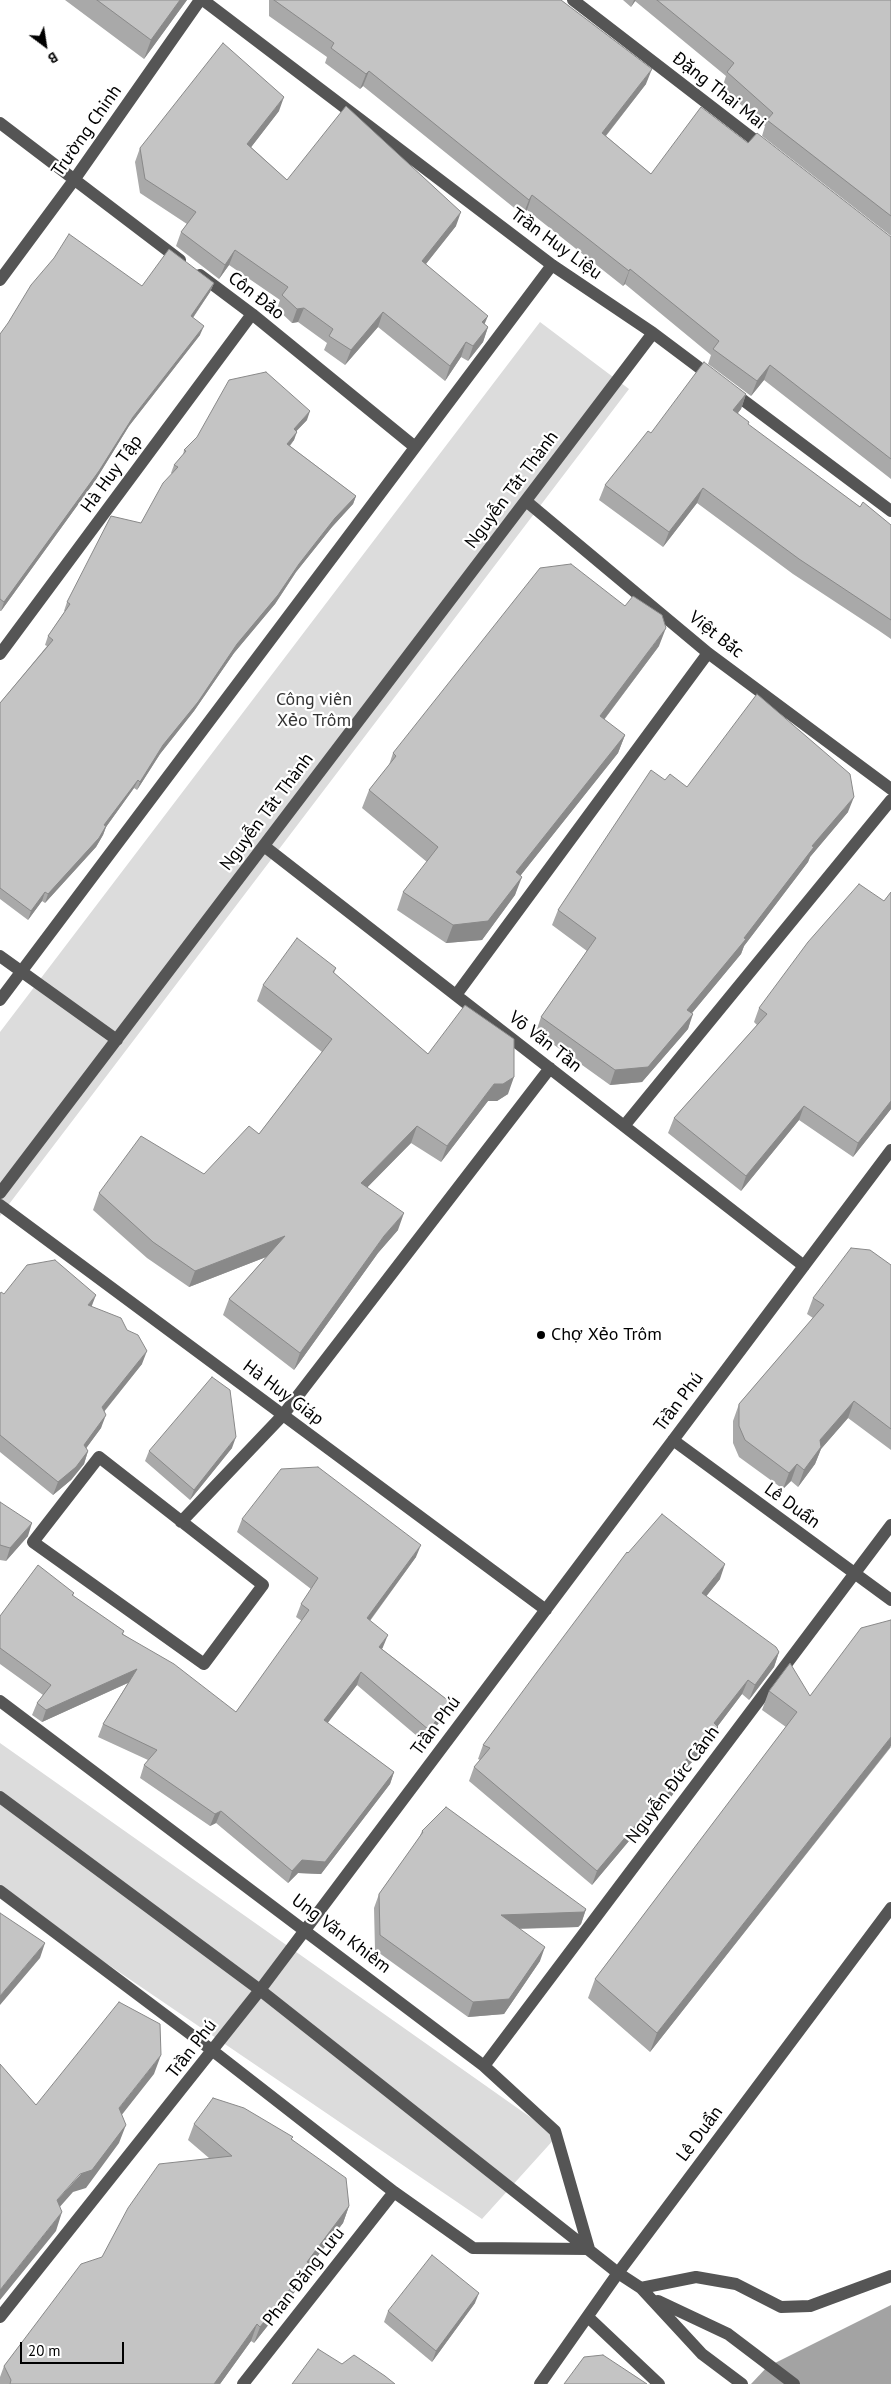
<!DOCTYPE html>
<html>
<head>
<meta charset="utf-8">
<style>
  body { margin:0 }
  #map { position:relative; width:891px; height:2384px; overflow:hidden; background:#fff; font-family:"PT Sans",sans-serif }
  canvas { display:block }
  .north { position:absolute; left:20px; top:20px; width:50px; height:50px; -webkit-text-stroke:4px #fff; paint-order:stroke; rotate:149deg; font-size:14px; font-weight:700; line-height:20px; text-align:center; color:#000 }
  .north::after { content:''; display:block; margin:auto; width:18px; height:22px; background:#000; clip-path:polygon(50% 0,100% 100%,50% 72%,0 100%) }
  .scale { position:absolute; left:20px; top:2342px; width:104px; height:22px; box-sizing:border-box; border:2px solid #000; border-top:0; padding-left:6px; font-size:15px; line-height:18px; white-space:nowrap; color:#000; -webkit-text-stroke:4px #fff; paint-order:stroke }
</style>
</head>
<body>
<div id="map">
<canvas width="891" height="2384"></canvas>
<div class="north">B</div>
<div class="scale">20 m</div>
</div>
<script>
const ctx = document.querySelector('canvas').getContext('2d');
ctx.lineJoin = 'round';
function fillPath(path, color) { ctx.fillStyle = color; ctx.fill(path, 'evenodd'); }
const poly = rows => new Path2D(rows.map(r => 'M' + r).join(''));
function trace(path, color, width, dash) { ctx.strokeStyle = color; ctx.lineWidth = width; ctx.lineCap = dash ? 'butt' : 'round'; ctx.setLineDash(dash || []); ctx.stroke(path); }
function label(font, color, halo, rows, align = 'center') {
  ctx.font = font + ' "PT Sans",sans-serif'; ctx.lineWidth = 4.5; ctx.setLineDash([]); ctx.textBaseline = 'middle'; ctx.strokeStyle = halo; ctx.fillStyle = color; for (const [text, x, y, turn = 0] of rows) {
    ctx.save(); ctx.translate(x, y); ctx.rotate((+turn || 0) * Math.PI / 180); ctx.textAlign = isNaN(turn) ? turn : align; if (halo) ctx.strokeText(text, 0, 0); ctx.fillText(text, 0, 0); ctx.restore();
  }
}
const green = poly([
  [540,322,629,389,0,1216,0,1032],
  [0,1743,557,2136,482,2219,0,1891]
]);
const water = poly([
  [891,2305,891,2384,751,2384,767,2367]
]);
const minor = poly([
  [203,0,552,265,653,333,713,378],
  [573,0,765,148],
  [0,123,180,260],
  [200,275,252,314,415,447],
  [0,280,74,180,200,0],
  [731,391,891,511],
  [526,501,708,653,891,789],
  [0,654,252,314],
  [264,846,804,1266],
  [0,956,117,1040],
  [456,995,708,653],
  [0,1000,552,265],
  [624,1126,891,800],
  [0,1193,653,333],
  [0,1205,546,1610],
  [673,1440,891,1600],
  [99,1457,263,1585,204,1664,33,1542,99,1457],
  [181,1522,283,1415,550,1068],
  [0,1701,484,2066,555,2131,589,2249],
  [0,1797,260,1990,618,2273,641,2288,702,2354,742,2384],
  [0,1891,213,2051,394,2192,473,2248,589,2249],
  [484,2066,891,1525],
  [641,2288,696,2277,736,2284,781,2307,810,2306,891,2276],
  [658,2301,728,2334,794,2384],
  [0,2317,260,1990,891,1150],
  [588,2317,659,2384],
  [243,2384,394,2192],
  [540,2384,618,2273,891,1908]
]);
const wall = poly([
  [65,0,187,0,144,59],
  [269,0,561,0,646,84,606,136,651,174,748,143,891,237,891,479,764,380,751,396,708,364,711,355,625,284,623,286,527,210,523,215,363,86,360,89,325,63,327,57,269,16],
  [623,0,891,0,891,236,762,136,765,126,722,88,726,76,635,1,631,7],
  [279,111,251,147,287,180,456,226,426,264,484,324,488,327,483,342,468,361,461,357,445,381,378,327,345,365,324,350,327,343,298,322,292,323,277,309,280,300,229,265,219,279,176,246,181,232,187,224,140,193,135,162,140,148],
  [214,283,210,292,193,318,200,335,129,426,95,481,1,611,0,611,0,334,142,286],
  [746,394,741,409,738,413,748,425,860,507,891,525,891,639,878,630,793,574,697,503,663,547,599,500,605,485,651,433],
  [307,420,296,431,294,440,290,446,356,496,353,504,332,527,296,572,275,604,234,653,194,711,160,754,137,790,134,788,106,827,103,835,96,847,45,903,42,901,28,920,0,899,0,703,47,646,45,645,48,636,65,611,64,611,67,602,141,523,172,474,171,473,174,465,183,455,184,450],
  [659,646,604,720,625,735,618,753,520,876,515,895,482,940,446,943,397,910,403,892,427,862,362,808,369,790,389,765,393,753],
  [665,780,687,787,848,812,810,857,808,862,744,946,741,954,692,1013,688,1029,642,1082,610,1085,536,1032,541,1017,587,951,552,925,558,910],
  [891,892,891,1109,853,1157,799,1120,741,1191,668,1133,674,1118,757,1025,754,1022,759,1008,884,901],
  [336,968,334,973,428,1054,508,1094,497,1101,488,1101,441,1162,411,1143,367,1187,398,1230,378,1253,294,1370,223,1315,229,1299,266,1257,189,1287,147,1258,93,1210,99,1193,204,1174,259,1134,322,1052,257,1001,263,985],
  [891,1265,891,1450,848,1418,821,1449,815,1464,798,1487,791,1481,783,1489,739,1457,733,1443,733,1421,739,1404,813,1318,807,1314,813,1298],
  [0,1294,92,1307,142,1364,104,1412,101,1428,86,1448,88,1451,84,1464,71,1480,53,1495,0,1452],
  [232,1448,190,1500,145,1461,149,1451],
  [0,1502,28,1536,6,1561,0,1560],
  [242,1519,416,1557,370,1621,383,1647,382,1649,450,1702,445,1715,424,1742,357,1685,327,1723,394,1772,390,1784,321,1874,298,1873,288,1883,216,1823,210,1826,140,1778,144,1765,148,1760,98,1737,103,1724,128,1683,42,1722,32,1715,37,1703,43,1695,0,1664,0,1616,74,1593,73,1596,124,1631,123,1634,236,1712,302,1621,296,1617,301,1604,311,1589,237,1532],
  [628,1553,720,1579,706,1596,779,1652,774,1667,749,1700,742,1694,717,1727,712,1741,677,1778,674,1793,646,1828,639,1829,592,1885,469,1781,474,1767,480,1760,478,1759,483,1745],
  [769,1691,810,1696,891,1747,650,2052,588,1998,595,1979,786,1727,762,1710],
  [422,1831,586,1909,581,1924,578,1927,520,1929,540,1961,504,2014,468,2017,375,1950,374,1908,379,1894,419,1838],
  [194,2124,292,2139,349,2206,343,2223,307,2270,304,2280,254,2343,251,2341,220,2384,0,2384,0,2377,4,2366,102,2257,209,2158,188,2140],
  [475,2303,432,2362,384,2322,388,2311]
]);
const shadedWall = poly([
  [180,0,187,0,144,59,151,40],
  [634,0,636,0,631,7],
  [652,69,646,84,596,148,602,133],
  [369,71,363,86,360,89,366,74],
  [284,97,279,111,242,159,247,144],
  [532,195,527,210,523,215,529,200],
  [461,212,456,226,417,275,422,261],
  [235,250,229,265,219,279,225,265],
  [630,269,625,284,623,286,629,271],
  [214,283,210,292,187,326,191,316],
  [304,308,298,322,292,323,297,309],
  [383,312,378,327,345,365,351,350],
  [488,316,482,330,482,322],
  [204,326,200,335,129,426,95,481,1,611,4,602,133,417],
  [488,327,483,342,468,361,473,346],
  [466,342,461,357,445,381,450,366],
  [770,365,764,380,751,396,757,381],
  [746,394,741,409,728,425,733,410],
  [310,411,307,420,290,438,294,429],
  [297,432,294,440,284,452,287,444],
  [703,488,697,503,663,547,669,532],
  [356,496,353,504,332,527,296,572,275,604,234,653,194,711,160,754,137,790,140,782,163,745,237,644,299,564,335,518],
  [666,628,659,646,593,734,600,716],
  [625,735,618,753,509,890,516,872],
  [138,780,134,788,106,827,103,835,96,847,45,903,48,894,104,825],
  [854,797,848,812,810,857,808,862,744,946,741,954,682,1025,687,1010,744,938,812,846],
  [522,877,515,895,482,940,446,943,453,925],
  [45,892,42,901,28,920,31,911],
  [693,1014,688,1029,642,1082,610,1085,615,1070],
  [514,1077,508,1094,497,1101,488,1101,441,1162,447,1146,494,1084],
  [891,1101,891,1109,853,1157,858,1143],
  [804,1106,799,1120,741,1191,746,1176],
  [417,1126,411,1143,355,1200,361,1183],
  [404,1213,398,1230,378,1253,294,1370,300,1353,384,1236],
  [285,1236,279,1252,189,1287,195,1271],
  [96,1295,91,1308,88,1305],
  [147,1351,142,1364,97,1420,102,1407],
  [854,1401,848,1418,821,1449,815,1464,798,1487,804,1470,820,1440],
  [106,1415,101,1428,79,1458,84,1445],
  [236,1437,232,1448,190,1500,194,1490],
  [88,1451,84,1464,71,1480,53,1495,58,1482],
  [797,1464,791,1481,783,1489,789,1473],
  [32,1523,28,1536,6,1561,10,1548],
  [421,1545,416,1557,362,1631,367,1618],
  [725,1564,720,1579,697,1608,702,1593],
  [388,1635,383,1647,375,1660,379,1647],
  [779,1652,774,1667,749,1700,755,1685],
  [137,1669,132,1681,42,1722,46,1710],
  [361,1672,357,1685,320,1733,324,1720],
  [748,1680,742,1694,717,1727,718,1727,712,1741,667,1788,672,1774,714,1723],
  [450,1702,445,1715,424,1742,429,1730],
  [891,1737,891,1746,650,2052,657,2033],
  [394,1772,390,1784,321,1874,298,1873,288,1883,292,1871,302,1860],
  [679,1779,674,1793,646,1828,639,1829,592,1885,597,1871,645,1814],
  [221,1811,216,1823,210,1826,215,1814],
  [586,1909,581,1924,578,1927,496,1929,501,1915],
  [45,1943,40,1958,0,2005,0,1996],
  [545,1947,540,1961,504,2014,468,2017,473,2002],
  [161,2055,154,2074,113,2126,119,2108],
  [126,2125,119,2143,86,2188,73,2192,50,2218,57,2200],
  [349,2206,343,2223,307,2270,304,2280,254,2343,260,2327,307,2262],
  [62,2212,56,2231,0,2300,0,2290],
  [479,2293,475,2303,432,2362,436,2351],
  [257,2324,251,2341,220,2384,214,2384]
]);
const building = poly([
  [97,0,180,0,151,40,97,0],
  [274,0,561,0,652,69,602,133,651,174,701,107,748,143,757,133,891,237,891,459,770,365,757,381,713,349,719,341,630,269,629,271,532,195,529,200,369,71,366,74,331,48,334,43,274,0],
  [657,0,891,0,891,216,767,120,773,113,727,72,734,63,657,0],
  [223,43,284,97,247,144,287,180,346,106,461,212,422,261,488,316,482,322,488,327,473,346,466,342,450,366,383,312,351,350,329,336,333,329,304,308,297,309,282,295,288,287,235,250,225,265,181,232,196,212,145,179,140,148,223,43],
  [69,234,142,286,169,249,214,283,191,316,204,326,133,417,99,471,4,602,0,599,0,334,8,323,31,285,54,258,69,234],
  [704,362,746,394,733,410,749,422,748,424,860,507,863,502,891,525,891,620,799,559,703,488,669,532,605,485,648,431,651,433,704,362],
  [266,372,310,411,294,429,297,432,287,444,356,496,335,518,299,564,278,595,237,644,198,702,163,745,140,782,138,780,104,825,106,826,99,838,48,894,45,892,31,911,0,888,0,703,53,640,48,636,70,604,67,602,111,516,141,523,163,483,178,467,174,465,186,451,184,450,197,437,229,380,266,372],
  [571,564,625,606,633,596,662,615,666,628,600,716,625,735,516,872,522,877,488,921,453,925,403,892,438,847,369,790,396,756,393,753,540,568,571,564],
  [757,694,850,774,854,797,812,846,814,847,744,938,746,939,687,1010,693,1014,648,1067,615,1070,541,1017,596,938,558,910,651,770,665,780,670,774,687,787,757,694],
  [859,884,884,901,891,892,891,1101,858,1143,804,1106,746,1176,674,1118,767,1014,759,1008,808,942,859,884],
  [297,938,336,968,333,972,428,1054,465,1005,514,1039,514,1077,503,1084,494,1084,447,1146,417,1126,361,1183,404,1213,384,1236,300,1353,229,1299,285,1236,195,1271,153,1242,99,1193,141,1136,204,1174,249,1126,259,1134,332,1039,263,985,297,938],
  [851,1248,870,1250,891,1265,891,1429,854,1401,820,1440,821,1447,804,1470,797,1464,789,1473,745,1440,739,1426,739,1404,824,1305,813,1298,851,1248],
  [55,1260,96,1295,88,1305,121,1318,127,1330,138,1335,147,1351,102,1407,106,1415,84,1445,88,1451,76,1467,58,1482,0,1435,0,1294,1,1292,4,1294,27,1265,55,1260],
  [212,1377,230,1390,236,1437,194,1490,149,1451,212,1377],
  [318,1467,421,1545,367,1618,388,1635,379,1647,450,1702,429,1730,361,1672,324,1720,394,1772,325,1862,302,1860,292,1871,221,1811,215,1814,144,1765,157,1750,103,1724,137,1669,46,1710,37,1703,51,1685,0,1648,0,1616,38,1565,74,1593,72,1595,124,1631,122,1634,174,1664,236,1712,309,1610,301,1604,318,1578,242,1519,281,1469,318,1467],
  [0,1502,32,1523,10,1548,0,1545,0,1502],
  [662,1514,725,1564,702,1593,776,1647,779,1652,755,1685,748,1680,714,1723,718,1727,672,1774,679,1779,651,1814,645,1814,597,1871,474,1767,490,1748,483,1745,537,1672,627,1552,628,1553,662,1514],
  [891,1620,891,1737,657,2033,595,1979,797,1712,769,1691,790,1663,810,1696,861,1628,891,1620],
  [446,1807,586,1909,584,1912,501,1915,545,1947,509,1999,473,2002,380,1935,379,1894,423,1832,422,1831,446,1807],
  [0,1913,45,1943,0,1996,0,1913],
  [119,2002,160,2024,161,2055,119,2108,126,2125,92,2170,80,2174,57,2200,62,2212,0,2290,0,2064,36,2105,119,2002],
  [213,2098,244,2108,293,2137,291,2139,346,2178,349,2206,307,2262,310,2264,260,2327,257,2324,214,2384,10,2384,11,2380,4,2366,81,2264,102,2257,128,2208,159,2164,232,2156,194,2124,213,2098],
  [432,2255,479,2293,436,2351,388,2311,432,2255],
  [318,2349,342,2364,354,2355,385,2376,395,2384,292,2384,318,2349],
  [603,2355,647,2384,564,2384,584,2357,603,2355]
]);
const markers = [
  [541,1335,5,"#000"]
];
const streetNames = [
  ["Đặng Thai Mai",719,91,38],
  ["Trường Chinh",87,131,-55],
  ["Trần Huy Liệu",556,244,36],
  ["Côn Đảo",256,296,38],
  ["Hà Huy Tập",112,474,-54],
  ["Nguyễn Tất Thành",512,490,-53],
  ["Việt Bắc",716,635,38],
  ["Nguyễn Tất Thành",267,812,-53],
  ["Võ Văn Tần",545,1042,38],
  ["Hà Huy Giáp",283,1393,37],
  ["Trần Phú",679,1402,-53],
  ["Lê Duẩn",792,1506,36],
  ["Trần Phú",436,1726,-53],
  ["Nguyễn Đức Cảnh",673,1785,-53],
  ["Ung Văn Khiêm",341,1934,37],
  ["Trần Phú",192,2049,-52],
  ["Lê Duẩn",700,2134,-53],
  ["Phan Đăng Lưu",304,2277,-52]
];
const parkNames = [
  ["Công viên",314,700],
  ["Xẻo Trôm",314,721]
];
const poiNames = [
  ["Chợ Xẻo Trôm",551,1335]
];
fillPath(green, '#dcdcdc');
fillPath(water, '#a3a3a3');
trace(minor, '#555', 12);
fillPath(wall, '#a9a9a9');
fillPath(shadedWall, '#898989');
fillPath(building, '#c4c4c4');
trace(building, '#898989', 1);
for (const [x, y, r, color] of markers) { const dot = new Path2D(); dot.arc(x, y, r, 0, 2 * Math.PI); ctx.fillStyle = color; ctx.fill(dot); trace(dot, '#fff', 2); }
label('18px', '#000', '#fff', streetNames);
label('18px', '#333', '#fff', parkNames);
label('18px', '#000', '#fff', poiNames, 'left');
</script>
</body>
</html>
